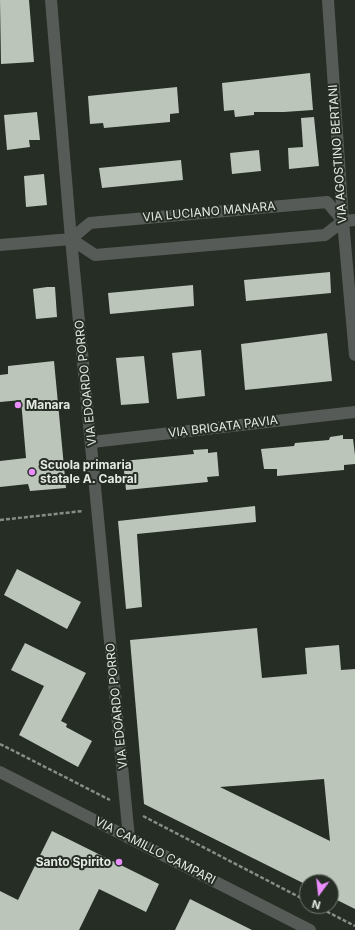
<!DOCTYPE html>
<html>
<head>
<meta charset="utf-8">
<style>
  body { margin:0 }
  #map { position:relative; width:355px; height:930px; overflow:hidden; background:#252d24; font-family:Inter,sans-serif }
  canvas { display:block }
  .north { position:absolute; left:299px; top:874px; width:40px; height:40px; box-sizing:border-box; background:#252d24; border:1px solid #717870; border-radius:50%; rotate:195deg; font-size:11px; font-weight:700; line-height:16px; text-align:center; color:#e4e9e3 }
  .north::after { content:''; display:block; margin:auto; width:14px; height:18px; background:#ea8dfd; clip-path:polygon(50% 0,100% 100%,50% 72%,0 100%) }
</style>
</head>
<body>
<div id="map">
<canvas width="355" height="930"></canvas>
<div class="north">N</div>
</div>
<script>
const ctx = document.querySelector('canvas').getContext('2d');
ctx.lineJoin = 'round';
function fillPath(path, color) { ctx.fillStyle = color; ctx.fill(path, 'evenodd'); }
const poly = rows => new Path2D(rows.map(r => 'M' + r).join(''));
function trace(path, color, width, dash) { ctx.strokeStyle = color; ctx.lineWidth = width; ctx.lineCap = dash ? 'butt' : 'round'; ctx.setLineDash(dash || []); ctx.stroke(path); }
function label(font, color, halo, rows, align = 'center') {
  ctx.font = font + ' Inter,sans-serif'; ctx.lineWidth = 4; ctx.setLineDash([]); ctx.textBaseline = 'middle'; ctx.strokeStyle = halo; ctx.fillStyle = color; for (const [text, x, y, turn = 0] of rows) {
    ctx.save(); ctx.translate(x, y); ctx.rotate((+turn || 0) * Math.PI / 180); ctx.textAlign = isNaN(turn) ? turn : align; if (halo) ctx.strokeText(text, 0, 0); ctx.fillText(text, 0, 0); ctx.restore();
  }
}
const building = poly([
  [0,0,29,0,34,62,1,64],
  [310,73,313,110,284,112,254,112,254,115,235,117,234,110,224,111,222,83],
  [177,87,179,113,170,114,170,122,104,128,103,123,90,124,88,96],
  [37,112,40,140,29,140,30,147,7,150,4,115],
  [314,117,319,166,289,169,288,148,303,147,301,118],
  [259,150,261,171,232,174,230,153],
  [181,160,183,180,102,188,99,168],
  [44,174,47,205,26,207,24,176],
  [330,272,331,293,246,301,244,280],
  [193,285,194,306,110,314,108,293],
  [47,287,55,287,57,317,36,319,33,289],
  [327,333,332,381,245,390,241,344],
  [201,350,205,396,177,399,172,353],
  [144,356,149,403,121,405,116,358],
  [54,361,66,488,30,491,28,484,0,487,0,461,26,458,21,400,0,402,0,375,8,374,8,366],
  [343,435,343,439,353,439,355,455,355,464,344,465,344,470,277,476,277,469,264,469,261,449,294,446,295,443,329,440,330,437],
  [208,449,208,453,217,452,219,476,207,477,208,482,126,490,123,461,194,454,193,450],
  [255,506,256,522,137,534,142,607,126,609,118,521],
  [17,569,81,602,67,629,4,595],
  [257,628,262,678,307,674,305,648,339,645,341,670,355,669,355,909,331,897,331,882,307,882,307,885,144,804,130,640],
  [324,779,330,841,220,787],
  [25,643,86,673,61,721,67,724,66,727,92,741,78,767,19,735,44,686,11,670],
  [52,831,159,884,146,912,99,889,79,930,0,930,0,891,18,900],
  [190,899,252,930,175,930]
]);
const path = poly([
  [0,520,83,511],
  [0,744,110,800],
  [143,816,307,901],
  [316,906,355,926]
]);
const minor = poly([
  [51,0,71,239,129,838],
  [328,0,343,221,355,355],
  [71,239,95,255,325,235,343,221,355,220],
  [0,245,71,239,90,223,327,202,343,221],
  [92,442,355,412]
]);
const tertiary = poly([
  [0,772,310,930]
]);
const markers = [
  [18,405,4,"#ea8dfd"],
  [32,472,4,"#ea8dfd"],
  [119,862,4,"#ea8dfd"]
];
const streetNames = [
  ["VIA AGOSTINO BERTANI",338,154,-94],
  ["VIA LUCIANO MANARA",209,212,-5],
  ["VIA EDOARDO PORRO",86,383,-96],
  ["VIA BRIGATA PAVIA",223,427,-7],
  ["VIA EDOARDO PORRO",117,706,-96],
  ["VIA CAMILLO CAMPARI",155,851,27]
];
const poiNames = [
  ["Manara",26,405],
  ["Scuola primaria",40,465],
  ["statale A. Cabral",40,479],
  ["Santo Spirito",111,862,"right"]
];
fillPath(building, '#bbc5b9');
trace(path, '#868d85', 2.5, [4, 2]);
trace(minor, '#575b57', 12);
trace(tertiary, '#575b57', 12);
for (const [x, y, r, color] of markers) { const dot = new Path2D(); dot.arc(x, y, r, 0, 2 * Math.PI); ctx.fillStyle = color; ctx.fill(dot); trace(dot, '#252d24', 1.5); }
label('12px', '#e4e9e3', '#252d24', streetNames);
label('bold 12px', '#e4e9e3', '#252d24', poiNames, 'left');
</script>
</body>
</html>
